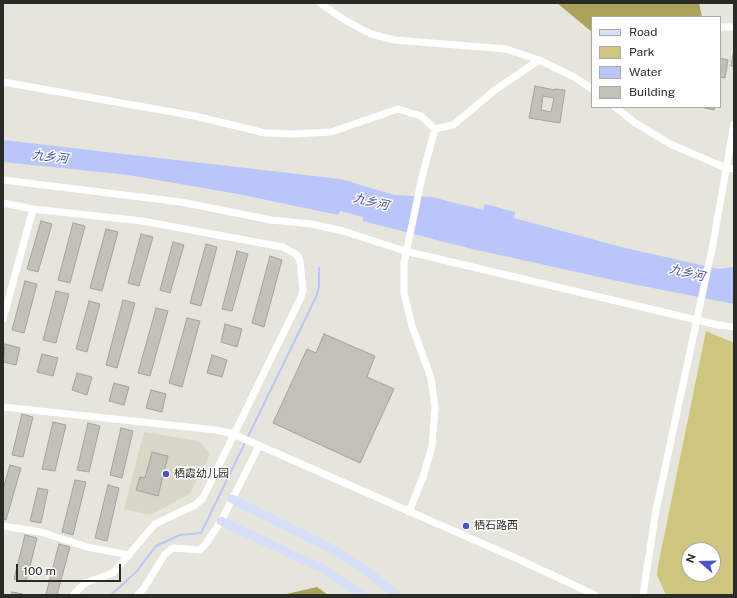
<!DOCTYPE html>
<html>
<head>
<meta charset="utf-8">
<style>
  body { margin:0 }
  #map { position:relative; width:737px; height:598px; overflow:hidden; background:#e6e5db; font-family:"Public Sans",sans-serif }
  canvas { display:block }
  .frame { position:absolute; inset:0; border:4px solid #2a2a26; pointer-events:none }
  .legend { position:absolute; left:591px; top:16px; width:130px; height:92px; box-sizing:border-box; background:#fff; border:1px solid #aaaaa8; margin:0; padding:5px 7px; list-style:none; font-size:12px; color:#2a2a26 }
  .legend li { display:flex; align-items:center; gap:8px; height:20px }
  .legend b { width:20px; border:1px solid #aaaaa8 }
  .north { position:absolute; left:681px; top:542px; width:40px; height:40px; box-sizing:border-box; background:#fff; border:1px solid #aaaaa8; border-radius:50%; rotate:290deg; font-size:11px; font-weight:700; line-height:16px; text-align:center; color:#2a2a26 }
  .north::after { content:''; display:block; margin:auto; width:14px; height:18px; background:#4a53c9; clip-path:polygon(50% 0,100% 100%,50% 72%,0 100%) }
  .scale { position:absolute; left:16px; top:564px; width:105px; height:18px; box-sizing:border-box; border:2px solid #2a2a26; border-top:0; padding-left:5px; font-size:12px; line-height:14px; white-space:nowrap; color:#2a2a26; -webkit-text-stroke:3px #fff; paint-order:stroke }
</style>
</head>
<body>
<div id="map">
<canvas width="737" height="598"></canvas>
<div class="frame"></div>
<ul class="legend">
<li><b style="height:5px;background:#d7def8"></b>Road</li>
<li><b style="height:11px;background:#cec57f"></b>Park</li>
<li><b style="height:11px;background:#bac6fa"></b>Water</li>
<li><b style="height:11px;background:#c2c1b7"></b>Building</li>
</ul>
<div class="north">N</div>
<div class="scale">100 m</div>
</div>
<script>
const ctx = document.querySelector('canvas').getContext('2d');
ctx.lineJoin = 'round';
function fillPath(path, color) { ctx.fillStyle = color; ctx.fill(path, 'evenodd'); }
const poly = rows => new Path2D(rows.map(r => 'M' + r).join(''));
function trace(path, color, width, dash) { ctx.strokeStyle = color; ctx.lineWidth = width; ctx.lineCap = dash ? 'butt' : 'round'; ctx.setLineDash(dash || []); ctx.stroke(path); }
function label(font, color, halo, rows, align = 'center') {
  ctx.font = font + ' "Public Sans","Noto Sans SC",sans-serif'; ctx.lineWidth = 3; ctx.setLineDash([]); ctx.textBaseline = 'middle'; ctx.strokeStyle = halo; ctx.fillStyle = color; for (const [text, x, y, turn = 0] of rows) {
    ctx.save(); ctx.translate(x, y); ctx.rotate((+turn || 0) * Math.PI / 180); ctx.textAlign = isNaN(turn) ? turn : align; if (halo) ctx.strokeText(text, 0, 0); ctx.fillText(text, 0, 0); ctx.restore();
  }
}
const built = poly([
  [144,432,199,441,210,454,190,494,150,515,124,509]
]);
const green = poly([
  [706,331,734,343,734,595,666,595,657,575,658,566],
  [689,550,713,550,713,574,689,574]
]);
const forest = poly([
  [557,3,699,3,702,17,592,17,592,32],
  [317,587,328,595,282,595]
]);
const water = poly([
  [3,140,341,179,394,195,432,197,483,210,485,204,515,212,514,218,625,248,719,269,734,267,734,304,617,281,468,248,363,221,363,217,340,211,338,215,238,194,128,175,3,162]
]);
const stream = poly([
  [111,595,137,571,156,546,180,535,201,533,316,297,319,287,319,268]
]);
const building = poly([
  [733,54,734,54,734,66,731,66,733,54],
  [720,58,728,60,725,78,720,77,720,58],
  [535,86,555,90,555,89,565,90,560,123,529,118,535,86],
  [543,96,554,98,551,112,541,110,543,96],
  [700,107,715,107,714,110,700,107],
  [41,221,52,224,38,272,27,269,41,221],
  [73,223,85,226,70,283,58,280,73,223],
  [106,229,118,232,102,291,90,288,106,229],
  [141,234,153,237,139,286,128,283,141,234],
  [173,242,184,245,170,293,160,290,173,242],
  [206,244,217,247,201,306,190,303,206,244],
  [237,251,248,254,232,311,222,309,237,251],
  [270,256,282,260,264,327,252,323,270,256],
  [25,281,37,284,24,333,12,330,25,281],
  [56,291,69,294,56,343,43,340,56,291],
  [123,300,135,303,117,368,106,365,123,300],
  [89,301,100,304,87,352,76,349,89,301],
  [156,308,168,311,150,376,138,373,156,308],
  [187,318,200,321,182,387,169,383,187,318],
  [225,324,242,329,237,347,221,342,225,324],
  [324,334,375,356,367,377,394,389,360,463,273,423,307,349,316,353,324,334],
  [5,344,20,348,16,365,3,362,5,344],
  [42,354,58,358,53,376,37,372,42,354],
  [212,355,227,360,222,377,207,373,212,355],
  [77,373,92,377,87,395,72,390,77,373],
  [114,383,129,387,124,405,109,401,114,383],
  [151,390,166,394,162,412,146,408,151,390],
  [22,414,33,417,23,457,12,455,22,414],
  [53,422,66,425,55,471,42,469,53,422],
  [88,423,100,426,89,472,77,470,88,423],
  [121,428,133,431,122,478,110,475,121,428],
  [152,452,168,456,158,496,136,490,140,477,145,478,152,452],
  [10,465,21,468,6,520,3,519,3,489,10,465],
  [75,480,86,482,73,535,62,532,75,480],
  [108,485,119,488,107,541,95,538,108,485],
  [38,488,48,490,41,523,30,521,38,488],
  [25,535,37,538,26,582,14,579,25,535],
  [59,544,70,547,57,595,51,595,46,594,59,544],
  [12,592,23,594,23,595,11,595,12,592]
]);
const minor = poly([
  [320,3,343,19,371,34,395,40,506,49,539,60],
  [720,27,734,27],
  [3,82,195,116,265,133,294,134,331,132,398,109,421,116,435,129],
  [615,107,634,122,670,144,726,168,734,169],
  [435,129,453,125,495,90,539,60,576,78,592,89],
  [3,180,181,202,271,220,312,224,343,231,405,251,718,325,734,327],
  [3,203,33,209,142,221,283,247,297,255,300,261,303,291,301,297,203,498,195,505,155,524,113,573,85,583,73,595],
  [3,319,33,209],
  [3,407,216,430,233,434,520,560,595,595],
  [409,512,423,477,432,446,435,408,431,378,412,326,404,293,404,263,422,177,435,129],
  [3,526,41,532,87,547,129,555],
  [138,595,144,588,165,554,173,548,200,550,207,542,221,521,259,446],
  [643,595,656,510,713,244,734,124]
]);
const major = poly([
  [232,499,326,546,360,566,397,595],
  [221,521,325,570,364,595]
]);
const markers = [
  [166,474,4,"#4a53c9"],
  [466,526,4,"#4a53c9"]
];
const poiNames = [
  ["栖霞幼儿园",174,474],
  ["栖石路西",474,526]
];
const waterNames = [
  ["九乡河",50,157,7],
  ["九乡河",371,202,13],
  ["九乡河",687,273,13]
];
fillPath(built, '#d9d8c8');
fillPath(green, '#cec57f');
fillPath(forest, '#aba25c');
fillPath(water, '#bac6fa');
trace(stream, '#bac6fa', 2);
fillPath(building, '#c2c1b7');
trace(building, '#a4a39a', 1);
trace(minor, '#fff', 7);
trace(major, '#d7def8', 9);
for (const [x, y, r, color] of markers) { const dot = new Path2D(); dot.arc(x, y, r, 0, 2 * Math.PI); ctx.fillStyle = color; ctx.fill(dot); trace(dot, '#fff', 1.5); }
label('11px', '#2a2a26', '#fff', poiNames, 'left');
label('italic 12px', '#434e99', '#fff', waterNames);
</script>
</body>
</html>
